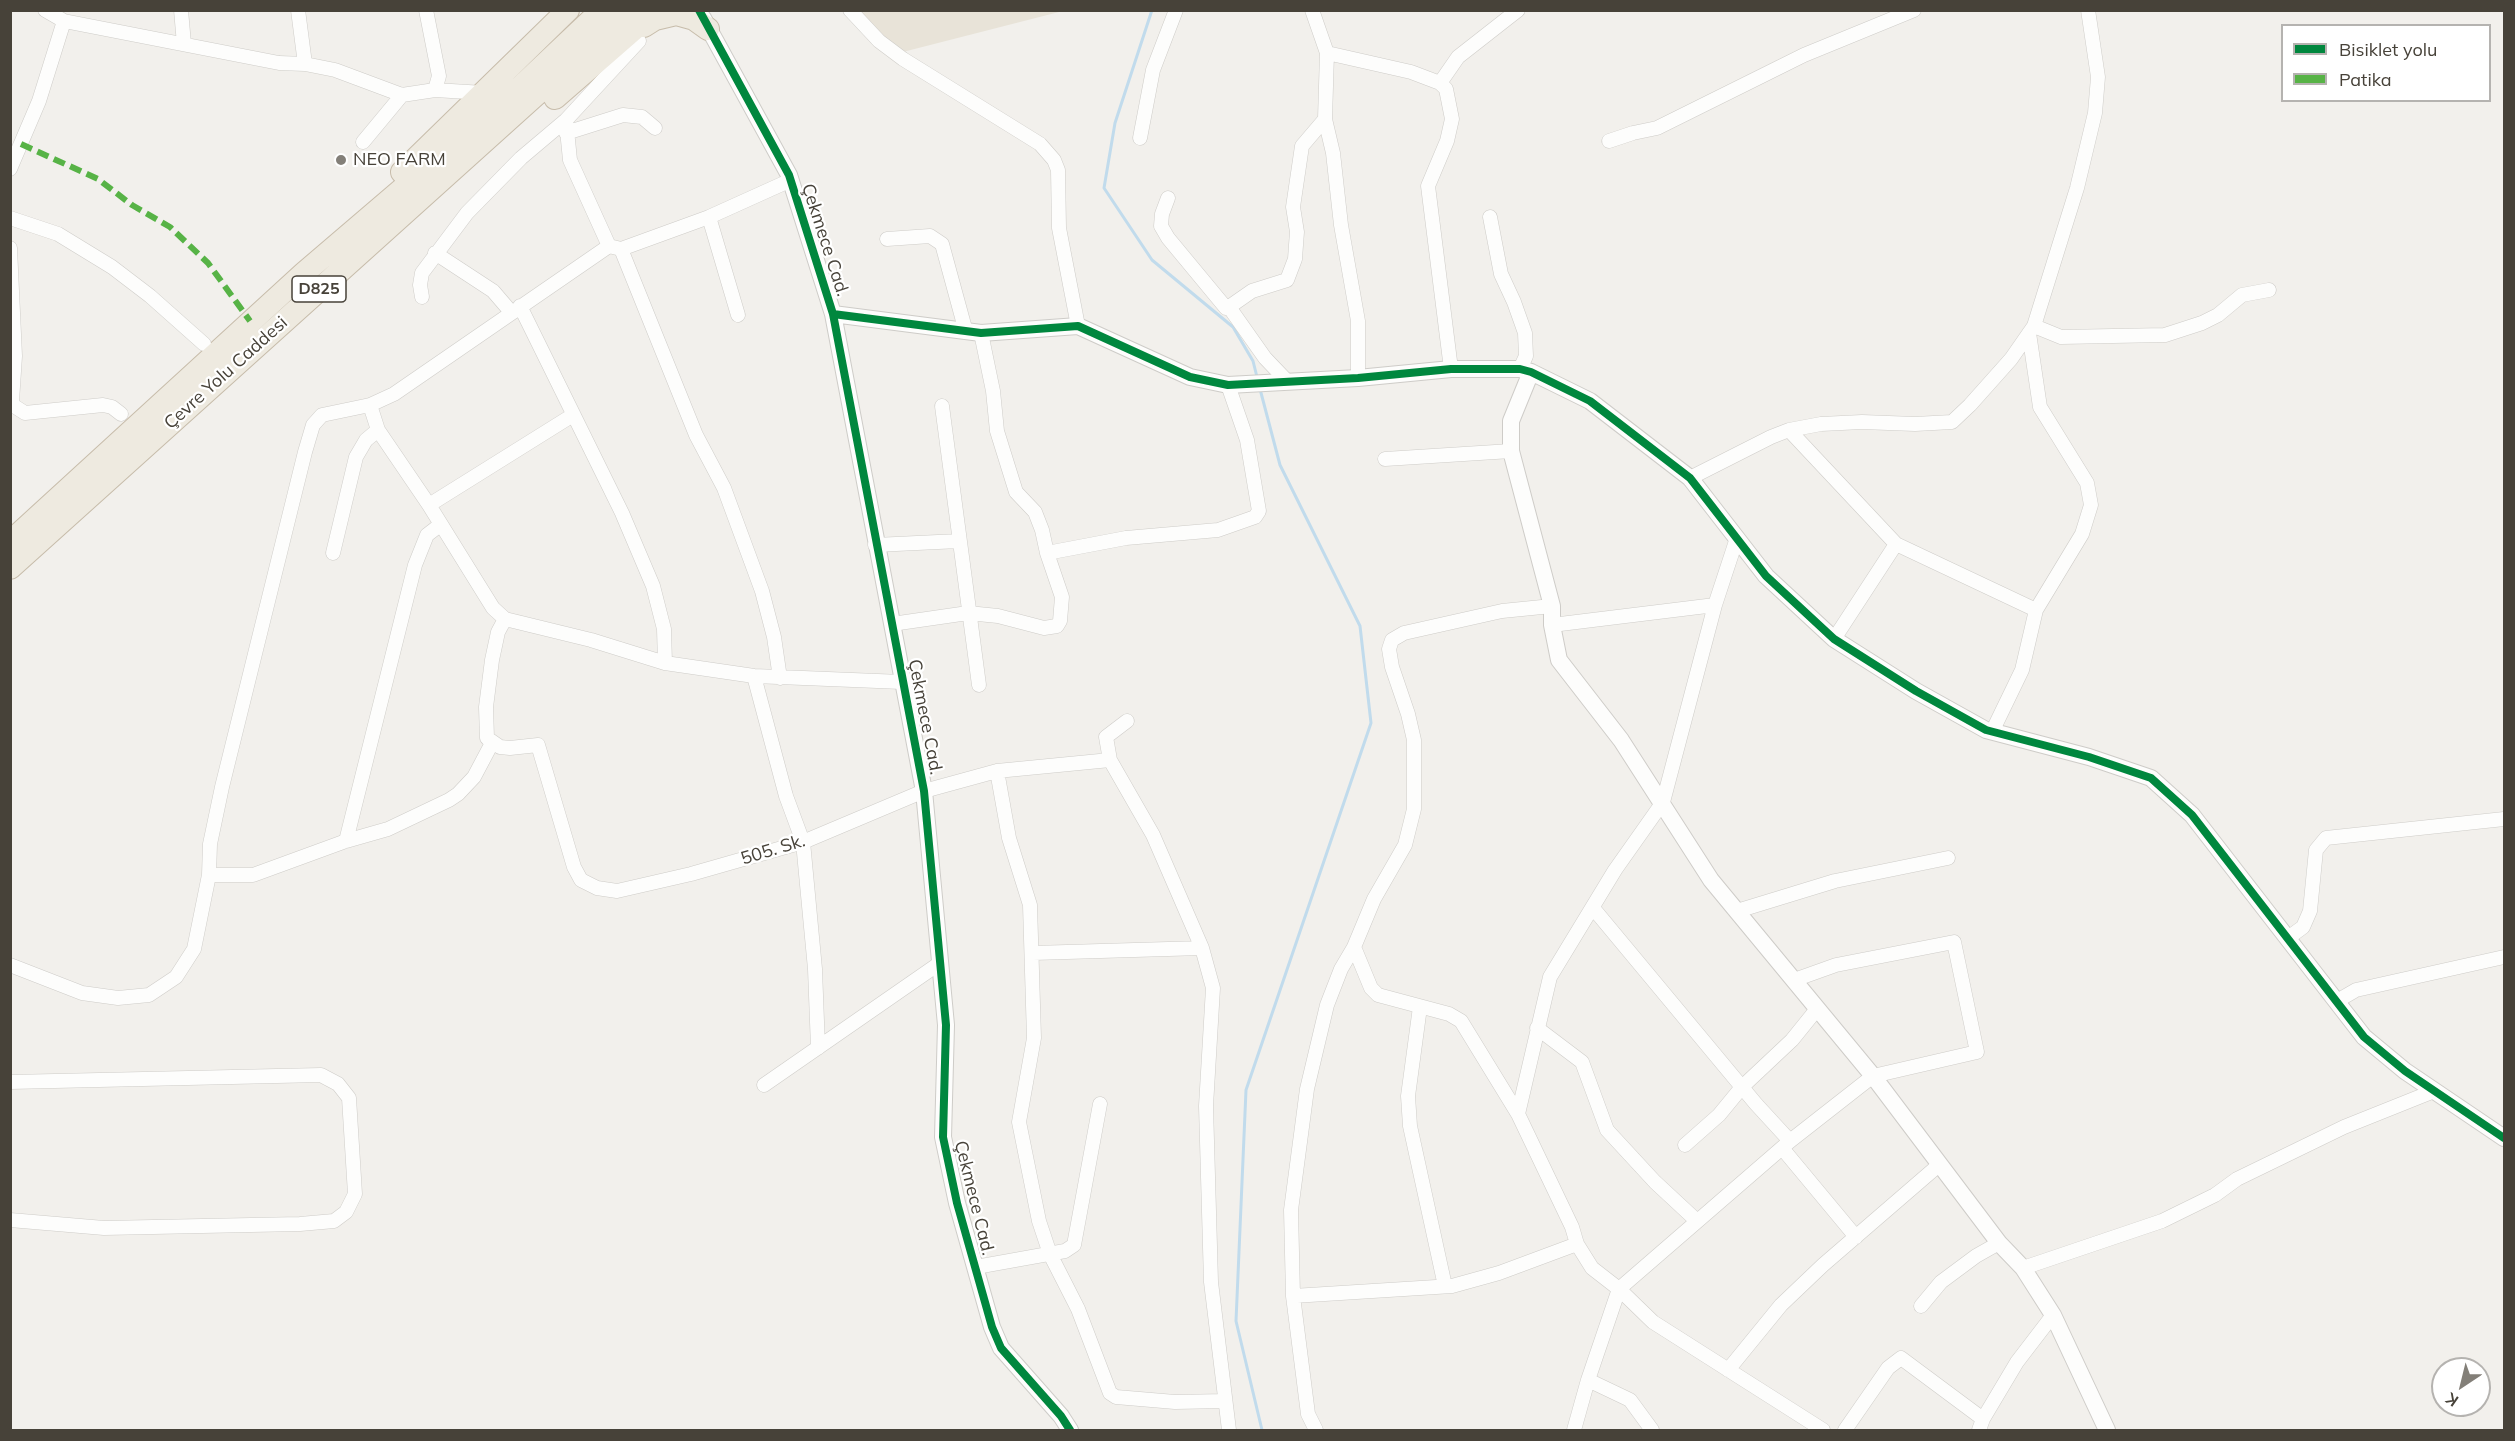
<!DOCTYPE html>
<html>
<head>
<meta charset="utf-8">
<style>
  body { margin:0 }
  #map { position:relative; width:2515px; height:1441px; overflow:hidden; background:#f2f0ec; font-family:Mulish,sans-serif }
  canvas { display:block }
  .frame { position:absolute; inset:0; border:12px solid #474239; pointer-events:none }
  .legend { position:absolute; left:2281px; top:24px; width:210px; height:78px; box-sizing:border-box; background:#fff; border:2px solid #b5b3b0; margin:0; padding:8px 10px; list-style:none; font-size:18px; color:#474239 }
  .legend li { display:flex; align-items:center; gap:12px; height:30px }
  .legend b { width:30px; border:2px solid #b5b3b0 }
  .north { position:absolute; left:2431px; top:1357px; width:60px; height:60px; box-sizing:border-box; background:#fff; border:2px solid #b5b3b0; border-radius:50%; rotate:215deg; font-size:16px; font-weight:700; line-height:24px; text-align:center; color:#474239 }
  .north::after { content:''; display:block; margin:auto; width:21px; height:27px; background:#837f78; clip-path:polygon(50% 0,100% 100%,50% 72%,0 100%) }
</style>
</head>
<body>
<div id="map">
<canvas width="2515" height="1441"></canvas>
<div class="frame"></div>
<ul class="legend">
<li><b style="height:8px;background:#00873e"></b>Bisiklet yolu</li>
<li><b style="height:8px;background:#57b346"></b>Patika</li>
</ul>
<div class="north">K</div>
</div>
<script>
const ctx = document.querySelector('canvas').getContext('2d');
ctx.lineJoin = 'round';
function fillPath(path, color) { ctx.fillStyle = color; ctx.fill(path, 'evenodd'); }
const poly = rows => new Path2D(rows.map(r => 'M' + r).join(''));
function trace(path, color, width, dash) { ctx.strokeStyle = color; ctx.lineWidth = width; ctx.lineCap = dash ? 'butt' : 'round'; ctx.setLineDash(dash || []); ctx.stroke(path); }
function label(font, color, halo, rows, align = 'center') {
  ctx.font = font + ' Mulish,sans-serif'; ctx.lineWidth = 4.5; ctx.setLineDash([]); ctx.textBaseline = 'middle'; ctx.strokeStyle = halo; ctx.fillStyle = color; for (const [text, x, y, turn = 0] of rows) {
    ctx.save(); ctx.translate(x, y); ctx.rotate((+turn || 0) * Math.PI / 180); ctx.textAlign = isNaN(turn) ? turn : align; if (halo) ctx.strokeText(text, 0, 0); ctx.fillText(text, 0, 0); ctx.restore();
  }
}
const education = poly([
  [853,11,1063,11,895,54]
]);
const stream = poly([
  [1152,10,1115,123,1104,188,1152,260,1233,327,1253,361,1257,377],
  [1260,389,1280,465,1360,626,1371,723,1246,1090,1236,1321,1262,1430]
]);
const minor = poly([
  [45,10,64,21,279,63,305,64,335,70,402,95,435,90,484,93],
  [181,10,184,44],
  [298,10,305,64],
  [426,10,439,76,435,90],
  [850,10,879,41,903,59,1040,144,1054,160,1058,170,1059,228,1078,326],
  [1312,10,1327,53,1325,119,1333,153,1341,225,1358,321,1358,378],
  [632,32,639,41,566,120,570,160,609,246,621,249,696,435,724,488,762,591,774,637,780,678],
  [1327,53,1411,72,1440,83,1446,89,1452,119,1447,141,1428,186,1451,369],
  [1440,83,1458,57,1518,10],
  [566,133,623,115,642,117,655,128],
  [1140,138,1153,70,1176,10],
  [1609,141,1633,133,1657,128,1804,55,1914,10],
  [363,142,402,95],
  [10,169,39,101,64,21],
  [1168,198,1162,214,1161,226,1168,238,1226,308,1229,307,1265,358,1287,381],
  [709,217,738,315],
  [1490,217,1501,274,1514,302,1525,333,1526,356,1520,369],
  [10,218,58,234,112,267,150,296,204,344],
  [887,239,930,236,942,244,966,332],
  [10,248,15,356,12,401,14,406,25,413,103,405,112,407,121,414],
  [621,249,709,217,791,180],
  [435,253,493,291,511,312],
  [422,297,420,285,422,273,467,213,521,158,566,120],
  [520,306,622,513,653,586,664,629,665,663],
  [1229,307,1252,291,1287,280,1295,259,1296,245,1297,232,1293,207,1302,146,1325,119],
  [2034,326,2061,337,2165,335,2202,323,2218,315,2242,295,2269,290],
  [370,405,378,430,429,505,493,608,505,619,591,640,665,663,754,676,902,682],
  [942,406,979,685],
  [1789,430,1896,544,2036,610],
  [1385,459,1511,451],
  [1690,478,1771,437,1789,430,1821,424,1862,422,1915,424,1952,422,1970,405,2011,359,2034,326,2077,188,2095,113,2098,77,2088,10],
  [429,505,573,415],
  [1737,538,1715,605,1663,802,1615,870,1550,977,1518,1114,1572,1227,1577,1244,1592,1268,1619,1289,1653,1322,1823,1430],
  [875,545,959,541],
  [333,553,356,457,366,440,378,430],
  [1047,553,1126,538,1218,530,1255,517,1259,511,1247,440,1228,385],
  [505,619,498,632,492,660,486,707,487,738,500,747,510,748,538,745,574,867,581,880,597,888,617,891,691,874,803,842,924,791,997,771,1110,760],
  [892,624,968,613,998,616,1044,628,1057,626,1060,621,1062,597,1047,553,1042,530,1035,512,1016,492,997,431,993,391,981,333],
  [1552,625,1715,605],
  [1834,639,1896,544],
  [754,676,786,796,803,842,815,969,818,1048],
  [1127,721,1106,737,1110,760,1153,835,1202,948,1213,988,1206,1106,1211,1282,1229,1430],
  [1992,732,2022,670,2036,610,2082,534,2091,505,2087,483,2040,407,2029,333],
  [997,771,1009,838,1030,905,1034,1038,1019,1122,1039,1221,1050,1254,1078,1309,1110,1393,1116,1397,1175,1402,1225,1401],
  [346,841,415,565,427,535,440,525],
  [209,875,253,875,346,841,388,829,449,800,458,794,474,777,492,743],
  [1593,908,1756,1104,1790,1141],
  [1737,911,1835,881,1948,858],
  [2288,938,2303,927,2310,911,2316,850,2326,838,2504,819],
  [1354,947,1371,988,1378,995,1449,1014,1461,1021,1518,1114],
  [1033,953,1202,948],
  [10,965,82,993,118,998,149,995,176,977,194,949,209,875,210,844,222,787,305,452,313,425,322,415,370,405,394,394,609,246],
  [2337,1001,2356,990,2504,957],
  [1420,1007,1408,1096,1410,1126,1445,1286],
  [1537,1028,1582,1062,1607,1130,1655,1182,1697,1221],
  [10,1082,321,1075,338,1084,349,1098,355,1194,346,1212,334,1221,300,1224,104,1228,10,1220],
  [764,1085,940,963],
  [1685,1145,1719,1115,1742,1087,1792,1040,1817,1009],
  [1782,1148,1856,1237],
  [976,1267,1065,1251,1074,1245,1100,1104],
  [2023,1268,2162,1221,2215,1195,2237,1179,2344,1127,2434,1091],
  [1293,1296,1452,1286,1499,1273,1577,1244],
  [1921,1306,1941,1282,1976,1256,1999,1243],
  [1728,1370,1781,1305,1823,1265,1940,1164],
  [1316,1430,1308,1414,1293,1296,1291,1210,1307,1089,1327,1005,1341,969,1354,947,1374,899,1405,845,1414,809,1414,740,1408,714,1392,667,1389,649,1392,640,1404,633,1502,611,1552,606],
  [1574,1430,1588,1380],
  [1652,1430,1630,1400,1588,1380,1619,1289,1790,1141,1873,1076,1977,1052,1954,942,1836,965,1794,980],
  [1845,1430,1888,1368,1901,1358,1983,1419],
  [1979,1430,1983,1419,2017,1362,2053,1315]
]);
const tertiary = poly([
  [703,18,789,175,833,314,924,791,946,1025,943,1137,957,1203,992,1327,1001,1348,1061,1416,1070,1430],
  [833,314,981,333,1078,326,1190,377,1228,385,1358,378,1451,369,1520,369,1531,372,1590,401,1690,478,1766,576,1834,639,1916,691,1986,730,2089,757,2151,778,2192,815,2364,1037,2405,1071,2504,1138],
  [1531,372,1511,421,1511,451,1552,606,1552,625,1559,660,1621,740,1711,880,1873,1076,1999,1243,2023,1268,2053,1315,2107,1430]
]);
const trunk = poly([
  [644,26,655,19,676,14,694,19,708,29],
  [555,98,656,10],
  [402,172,568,10],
  [10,542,304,273,511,96,602,10],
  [10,568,630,10]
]);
const quiet = poly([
  [21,144,98,179,132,205,170,227,208,263,250,321]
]);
const cycleway = poly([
  [699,10,789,175,833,314,924,791,946,1025,943,1137,957,1203,992,1327,1001,1348,1061,1416,1070,1430],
  [833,314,981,333,1078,326,1190,377,1228,385,1358,378,1451,369,1520,369,1531,372,1590,401,1690,478,1766,576,1834,639,1916,691,1986,730,2089,757,2151,778,2192,815,2364,1037,2405,1071,2504,1138]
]);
const markers = [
  [341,160,6,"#837f78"]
];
const shields = [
  [319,289,54]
];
const shieldNames = [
  ["D825",319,289]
];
const poiNames = [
  ["NEO FARM",353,160]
];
const streetNames = [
  ["Çekmece Cad.",825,240,72],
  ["Çevre Yolu Caddesi",226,373,-42],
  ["Çekmece Cad.",925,717,79],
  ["505. Sk.",773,850,-17],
  ["Çekmece Cad.",974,1198,76]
];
fillPath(education, '#e8e3d8');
trace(stream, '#c1dbec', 3);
trace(minor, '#ceccc8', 15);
trace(tertiary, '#ceccc8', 18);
trace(trunk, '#c7bcaa', 24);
trace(minor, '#fdfdfc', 14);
trace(tertiary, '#fdfdfc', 16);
trace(trunk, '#eeeae0', 22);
trace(quiet, '#57b346', 6, [12, 6]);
trace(cycleway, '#00873e', 8);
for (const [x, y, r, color] of markers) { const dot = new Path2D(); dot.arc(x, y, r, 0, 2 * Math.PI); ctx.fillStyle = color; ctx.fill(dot); trace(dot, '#fff', 2); }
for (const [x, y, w] of shields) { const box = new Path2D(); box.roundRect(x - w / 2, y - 13, w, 26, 4.5); ctx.fillStyle = '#fff'; ctx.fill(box); trace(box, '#474239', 1.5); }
label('bold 16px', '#474239', null, shieldNames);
label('18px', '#474239', '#fff', poiNames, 'left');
label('18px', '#474239', '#fff', streetNames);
</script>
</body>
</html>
